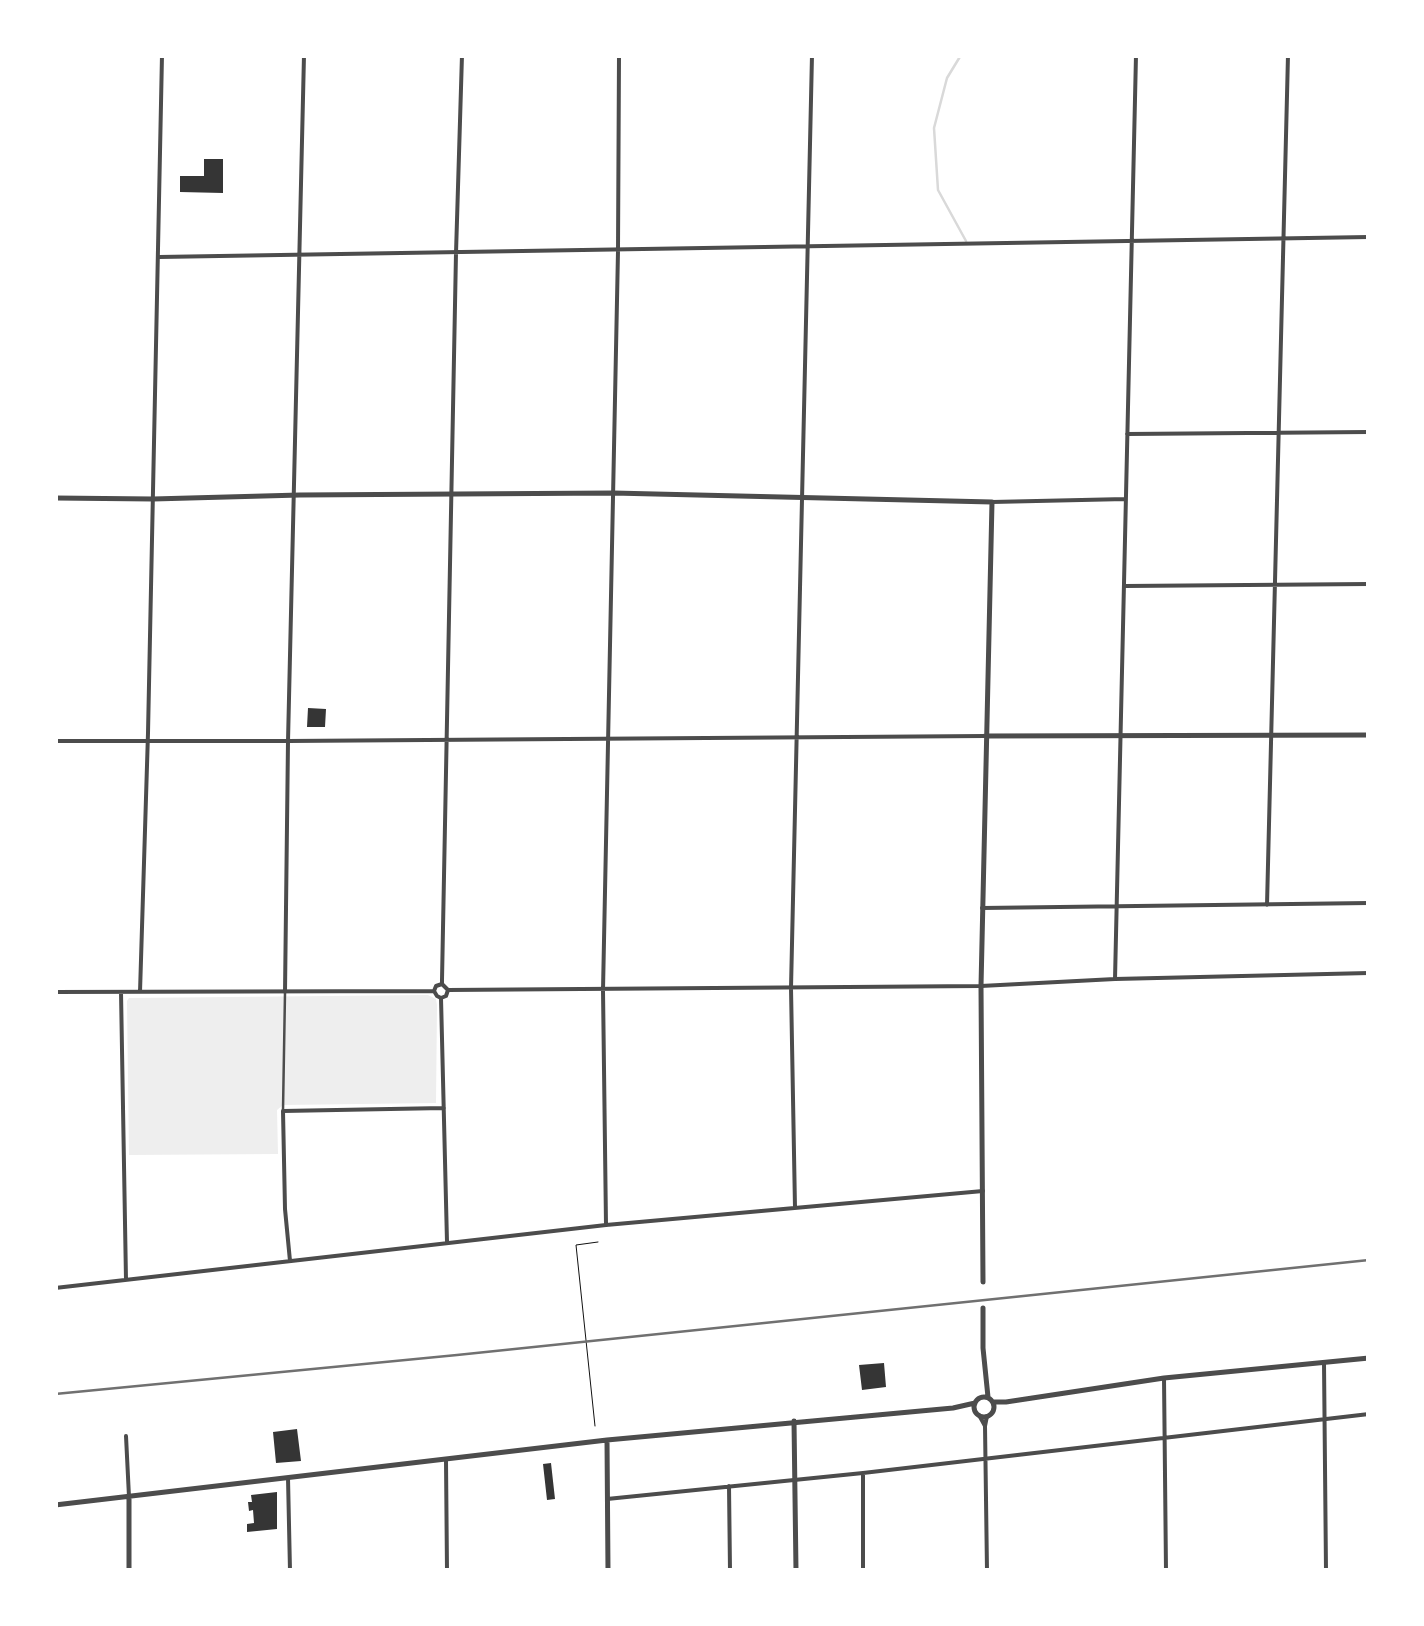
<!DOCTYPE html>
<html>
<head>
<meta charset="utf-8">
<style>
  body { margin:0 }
  #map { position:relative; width:1424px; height:1626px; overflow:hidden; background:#fff; font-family:"Times New Roman",serif }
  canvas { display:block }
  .frame { position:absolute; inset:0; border:58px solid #fff; pointer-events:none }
</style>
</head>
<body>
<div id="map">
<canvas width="1424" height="1626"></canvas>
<div class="frame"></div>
</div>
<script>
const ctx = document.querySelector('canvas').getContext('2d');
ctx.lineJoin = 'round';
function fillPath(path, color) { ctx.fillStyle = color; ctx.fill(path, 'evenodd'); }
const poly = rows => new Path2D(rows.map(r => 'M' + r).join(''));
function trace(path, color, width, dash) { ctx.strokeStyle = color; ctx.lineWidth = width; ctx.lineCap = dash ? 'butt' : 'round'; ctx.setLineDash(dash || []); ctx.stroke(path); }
const green = poly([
  [428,995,436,999,437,1005,436,1103,283,1105,277,1110,278,1154,129,1155,127,1001,129,998]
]);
const stream = poly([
  [961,55,947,78,934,128,938,190,966,241]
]);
const building = poly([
  [204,159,223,159,223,193,180,192,180,176,204,176],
  [308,708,326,709,325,727,307,727],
  [884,1363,886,1387,862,1390,859,1365],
  [297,1429,301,1461,276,1463,273,1432],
  [551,1463,555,1499,547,1500,543,1464],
  [277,1492,277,1529,247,1532,247,1524,254,1523,253,1510,249,1511,248,1502,252,1502,251,1495]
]);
const path = poly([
  [595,1426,576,1245,598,1242]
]);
const pedestrian = poly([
  [283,1110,285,993]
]);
const minor = poly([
  [159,257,1369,237],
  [1127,434,1369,432],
  [992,502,1126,499],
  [1125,586,1369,584],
  [55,741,288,741,985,736],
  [1267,905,1288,55],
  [982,908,1369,903],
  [1115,979,1136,55],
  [442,984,436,986,434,991,437,996,441,998,446,996,448,990,442,984,442,980,456,253,462,55],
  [448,990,981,986,1115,979,1369,973],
  [55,992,434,991],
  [121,992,126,1280],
  [140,992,148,733,162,55],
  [285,992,288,741,304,55],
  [441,998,447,1242],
  [795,1208,791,988,812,55],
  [606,1225,603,990,618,251,619,55],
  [290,1261,285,1209,283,1111,444,1108],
  [55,1288,606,1225,983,1191],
  [1324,1363,1326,1571],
  [1164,1378,1166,1571],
  [979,1415,985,1426],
  [126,1436,129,1497],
  [446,1461,447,1571],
  [863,1473,863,1571],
  [288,1478,290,1571],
  [729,1486,730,1571],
  [607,1499,863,1473,1369,1414],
  [987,1571,985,1426,987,1416]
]);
const tertiary = poly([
  [55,498,153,499,300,495,613,493,992,502,981,986,983,1282],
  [985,736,1369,735],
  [983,1308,983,1348,988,1397],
  '974 1407a10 10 0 1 1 20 0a10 10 0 1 1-20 0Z',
  [993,1402,1006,1402,1164,1378,1369,1358],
  [794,1421,796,1571],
  [607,1440,608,1571],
  [55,1505,607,1440,953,1408,975,1403],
  [129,1571,129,1497]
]);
const rail = poly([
  [55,1394,457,1355,1369,1260]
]);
fillPath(green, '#eee');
trace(stream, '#d9d9d9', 2.5);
fillPath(building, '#353535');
trace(path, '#111', 1);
trace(pedestrian, '#4c4c4c', 2.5);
trace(minor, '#4c4c4c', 4);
trace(tertiary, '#4c4c4c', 5);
trace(rail, '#707070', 2.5);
</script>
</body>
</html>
